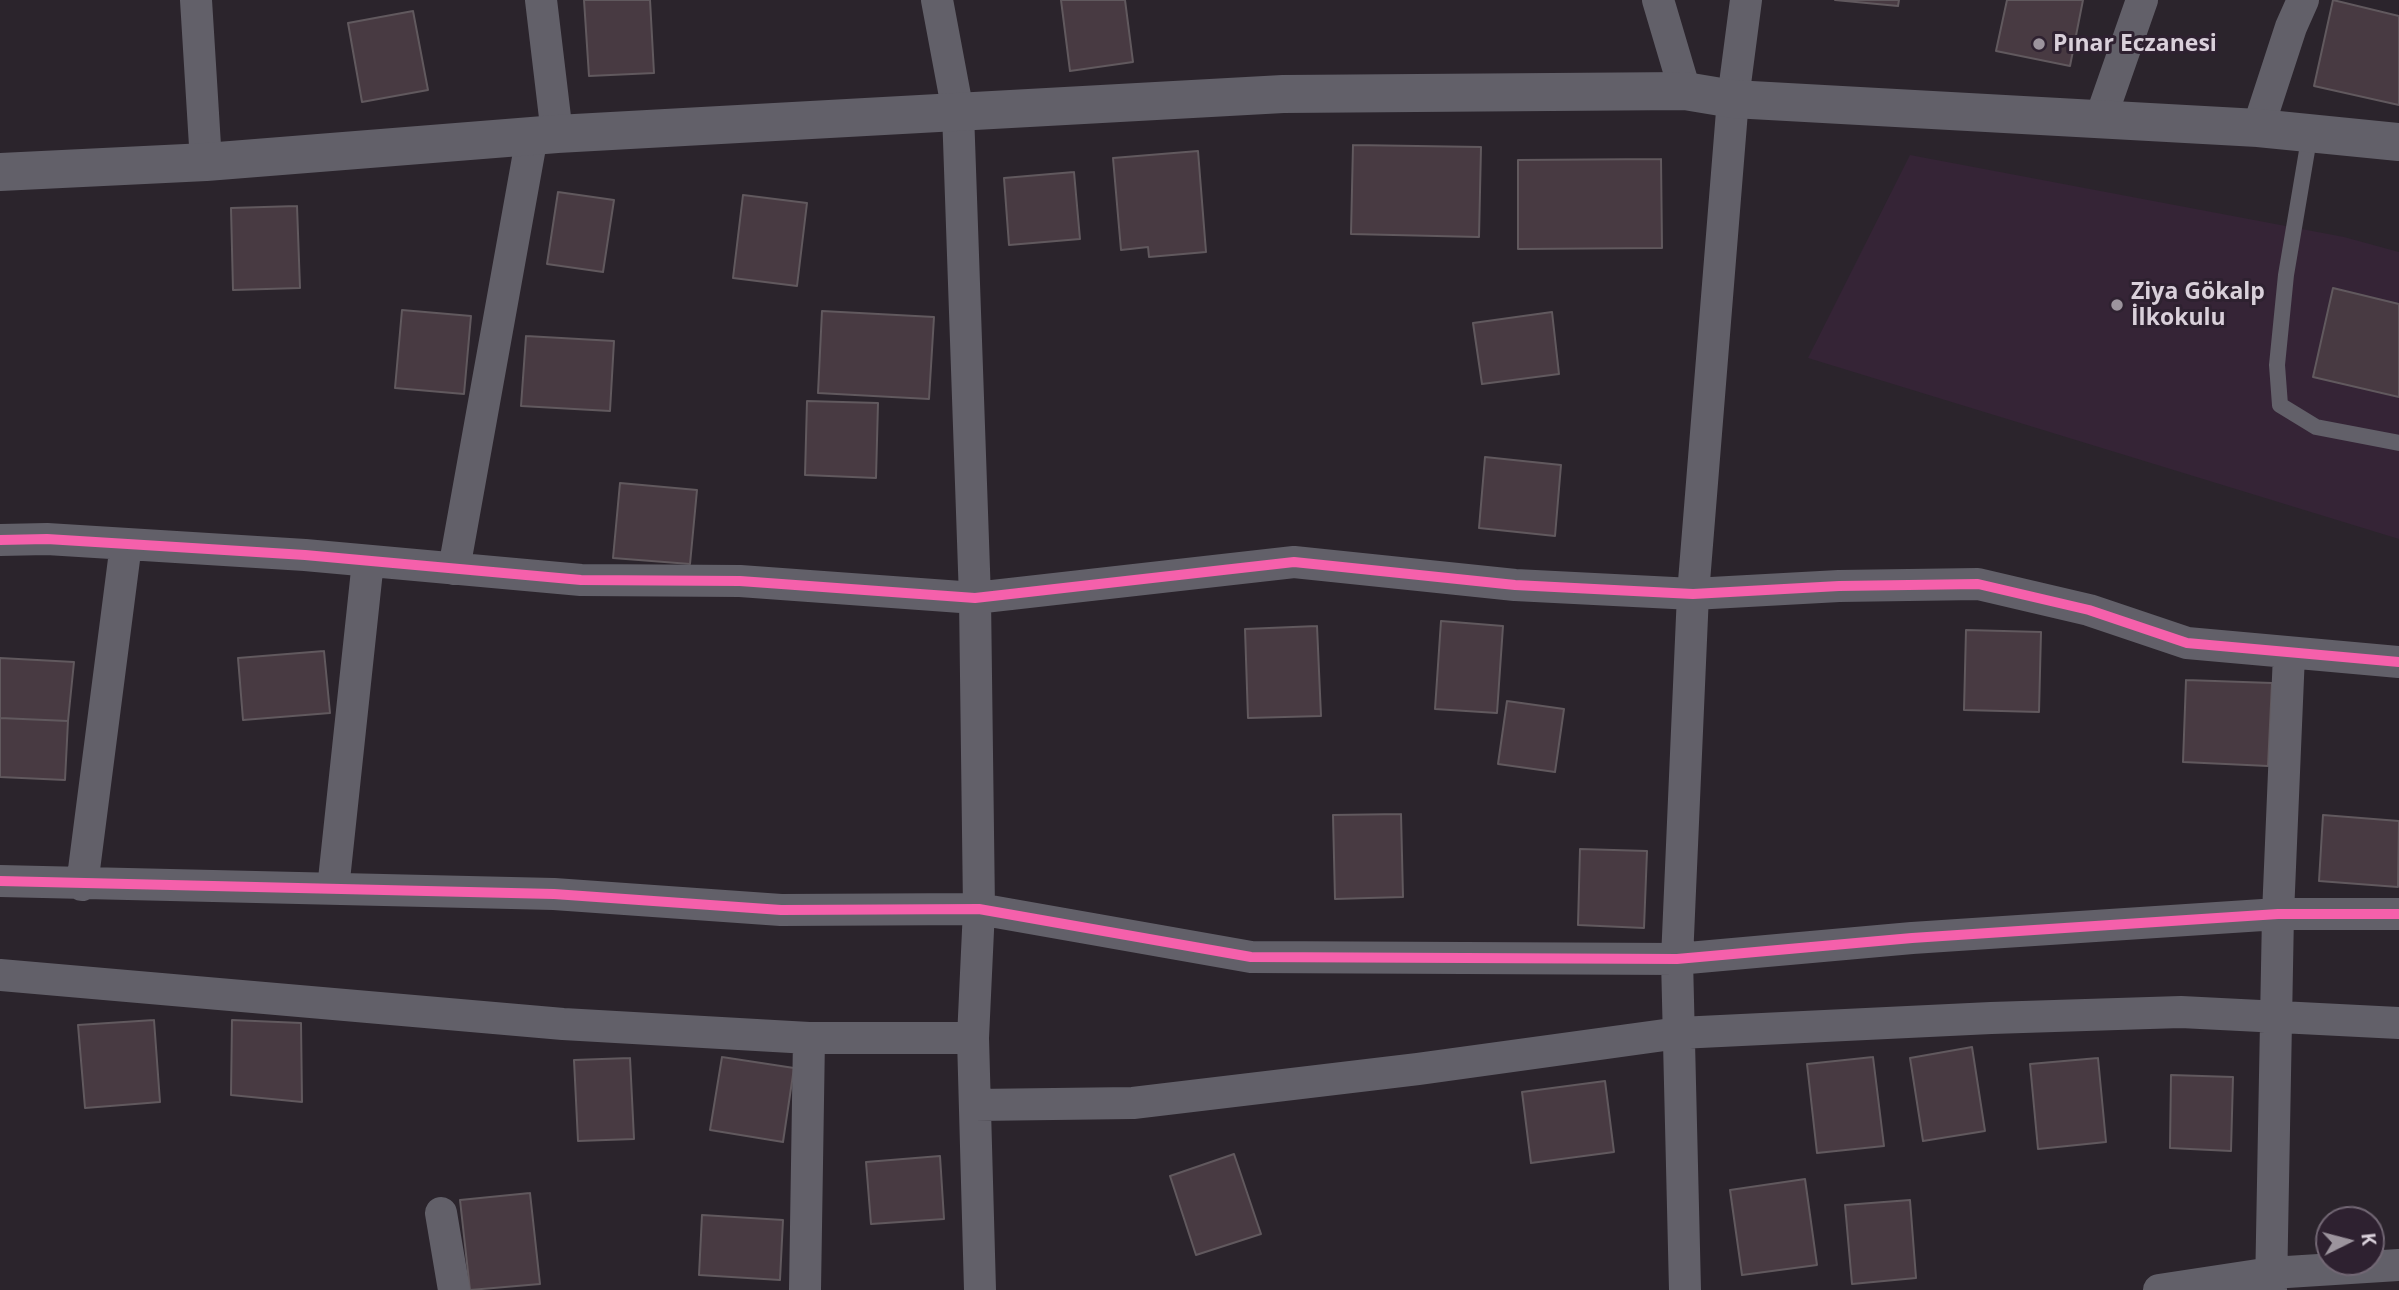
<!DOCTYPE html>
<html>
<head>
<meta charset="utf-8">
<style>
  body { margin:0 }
  #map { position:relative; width:2399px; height:1290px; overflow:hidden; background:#2b242c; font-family:"Open Sans",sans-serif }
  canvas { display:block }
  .north { position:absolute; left:2315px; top:1206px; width:70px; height:70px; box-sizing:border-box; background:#2e2130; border:2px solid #726774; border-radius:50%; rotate:84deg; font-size:19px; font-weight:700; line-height:28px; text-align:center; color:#d9d0da }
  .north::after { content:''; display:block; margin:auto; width:24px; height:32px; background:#9c949d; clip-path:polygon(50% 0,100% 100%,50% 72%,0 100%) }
</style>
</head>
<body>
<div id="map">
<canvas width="2399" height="1290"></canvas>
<div class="north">K</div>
</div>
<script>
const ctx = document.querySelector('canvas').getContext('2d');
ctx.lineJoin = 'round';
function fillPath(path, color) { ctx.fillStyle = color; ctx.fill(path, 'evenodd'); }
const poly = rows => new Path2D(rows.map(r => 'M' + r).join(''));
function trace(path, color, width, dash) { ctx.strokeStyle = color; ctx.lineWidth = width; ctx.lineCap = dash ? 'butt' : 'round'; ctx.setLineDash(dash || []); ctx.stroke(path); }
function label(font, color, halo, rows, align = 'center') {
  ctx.font = font + ' "Open Sans",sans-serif'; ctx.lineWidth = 6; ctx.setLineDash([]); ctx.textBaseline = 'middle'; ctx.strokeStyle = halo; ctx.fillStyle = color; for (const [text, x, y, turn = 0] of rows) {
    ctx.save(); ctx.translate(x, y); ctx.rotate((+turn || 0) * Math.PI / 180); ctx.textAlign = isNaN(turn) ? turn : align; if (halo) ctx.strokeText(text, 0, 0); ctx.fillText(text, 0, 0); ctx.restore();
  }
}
const built = poly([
  [1910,155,2344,237,2399,252,2399,539,1808,358]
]);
const building = poly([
  [584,0,650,0,654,73,589,76,584,0],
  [1061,0,1125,0,1133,62,1070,71,1061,0],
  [1835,0,1899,0,1898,6,1835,0],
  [2007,0,2083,0,2070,66,1996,51,2007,0],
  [2333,0,2399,16,2399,105,2314,86,2333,0],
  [413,11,428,90,362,102,348,23,413,11],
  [1353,145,1481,147,1479,237,1351,234,1353,145],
  [1198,151,1206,252,1149,257,1148,247,1121,250,1113,158,1198,151],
  [1661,159,1662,248,1518,249,1518,160,1661,159],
  [1074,172,1080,239,1009,245,1004,178,1074,172],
  [558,192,614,200,603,272,547,264,558,192],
  [743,195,807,203,797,286,733,278,743,195],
  [297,206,300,288,233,290,231,208,297,206],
  [2333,288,2399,304,2399,397,2313,377,2333,288],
  [402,310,471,316,464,394,395,388,402,310],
  [822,311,934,317,929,399,818,393,822,311],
  [1552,312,1559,374,1482,384,1473,323,1552,312],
  [526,336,614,341,610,411,521,406,526,336],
  [807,401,878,403,876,478,805,475,807,401],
  [1485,457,1561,465,1555,536,1479,528,1485,457],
  [620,483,697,490,690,564,613,558,620,483],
  [1441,621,1503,626,1497,713,1435,709,1441,621],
  [1317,626,1321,716,1248,718,1245,629,1317,626],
  [1966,630,2041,632,2039,712,1964,710,1966,630],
  [324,651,330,713,243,720,238,658,324,651],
  [0,658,74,662,68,721,0,718,0,658],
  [2186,680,2272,683,2268,766,2183,762,2186,680],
  [1507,701,1564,709,1555,772,1498,764,1507,701],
  [0,718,68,721,65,780,0,777,0,718],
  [1401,814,1403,897,1335,899,1333,815,1401,814],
  [2323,815,2399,821,2398,887,2319,881,2323,815],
  [1580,849,1647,851,1644,928,1578,925,1580,849],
  [154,1020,160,1102,85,1108,78,1025,154,1020],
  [232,1020,301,1023,302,1102,231,1095,232,1020],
  [1972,1047,1985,1131,1923,1141,1910,1058,1972,1047],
  [722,1057,794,1068,783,1142,710,1130,722,1057],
  [1873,1057,1884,1146,1817,1153,1807,1064,1873,1057],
  [630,1058,634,1139,578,1141,574,1060,630,1058],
  [2098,1058,2106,1142,2038,1149,2030,1064,2098,1058],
  [2171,1075,2233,1077,2231,1151,2170,1148,2171,1075],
  [1605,1081,1614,1152,1531,1163,1522,1092,1605,1081],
  [1234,1154,1261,1234,1196,1255,1170,1176,1234,1154],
  [940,1156,944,1219,871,1224,866,1162,940,1156],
  [1805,1179,1817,1265,1742,1275,1730,1190,1805,1179],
  [530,1193,540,1284,470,1290,460,1200,530,1193],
  [1910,1200,1916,1278,1852,1284,1845,1205,1910,1200],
  [702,1215,783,1220,780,1280,699,1275,702,1215]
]);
const service = poly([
  [2310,133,2286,275,2277,365,2280,405,2316,427,2399,443]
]);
const minor = poly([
  [196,0,206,162],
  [541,0,557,134],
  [937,0,958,112,975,598,979,909,973,1038,980,1290],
  [1658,0,1685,91],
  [2100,120,2142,0],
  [2258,128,2291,27,2303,0],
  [0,540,47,539,305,555,581,580,740,581,975,598,1294,562,1515,585,1693,594,1839,586,1978,584,2089,610,2187,643,2399,662],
  [454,569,532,136],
  [0,881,554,894,781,910,979,909,1251,957,1677,959,1912,938,2278,914,2399,914],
  [82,885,126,544],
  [333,889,368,561],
  [0,975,563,1024,809,1038,973,1038],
  [975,1105,1133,1103,1418,1069,1679,1033,1991,1018,2181,1012,2399,1023],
  [441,1213,454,1290],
  [805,1290,809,1038],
  [1685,1290,1677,959,1693,594,1733,99,1746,0],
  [2159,1290,2271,1273,2399,1265],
  [2271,1290,2278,914,2289,654]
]);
const tertiary = poly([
  [0,172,206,162,557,134,1283,94,1685,91,1733,99,2258,128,2399,142]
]);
const cycleway = poly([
  [0,540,47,539,305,555,581,580,740,581,975,598,1294,562,1515,585,1693,594,1839,586,1978,584,2089,610,2187,643,2399,662],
  [0,881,554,894,781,910,979,909,1251,957,1677,959,1912,938,2278,914,2399,914]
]);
const markers = [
  [2039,44,7,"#9c949d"],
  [2117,305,7,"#9c949d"]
];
const poiNames = [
  ["Pınar Eczanesi",2053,44],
  ["Ziya Gökalp",2131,292],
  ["İlkokulu",2131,318]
];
fillPath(built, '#352436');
fillPath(building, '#483a42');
trace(building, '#61595e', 2);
trace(service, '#626069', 16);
trace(minor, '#626069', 32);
trace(tertiary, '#626069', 38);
trace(cycleway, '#f560ab', 10);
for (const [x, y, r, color] of markers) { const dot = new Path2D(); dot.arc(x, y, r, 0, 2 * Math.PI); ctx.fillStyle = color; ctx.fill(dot); trace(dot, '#2e2130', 2.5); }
label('bold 23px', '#d9d0da', '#2e2130', poiNames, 'left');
</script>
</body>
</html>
